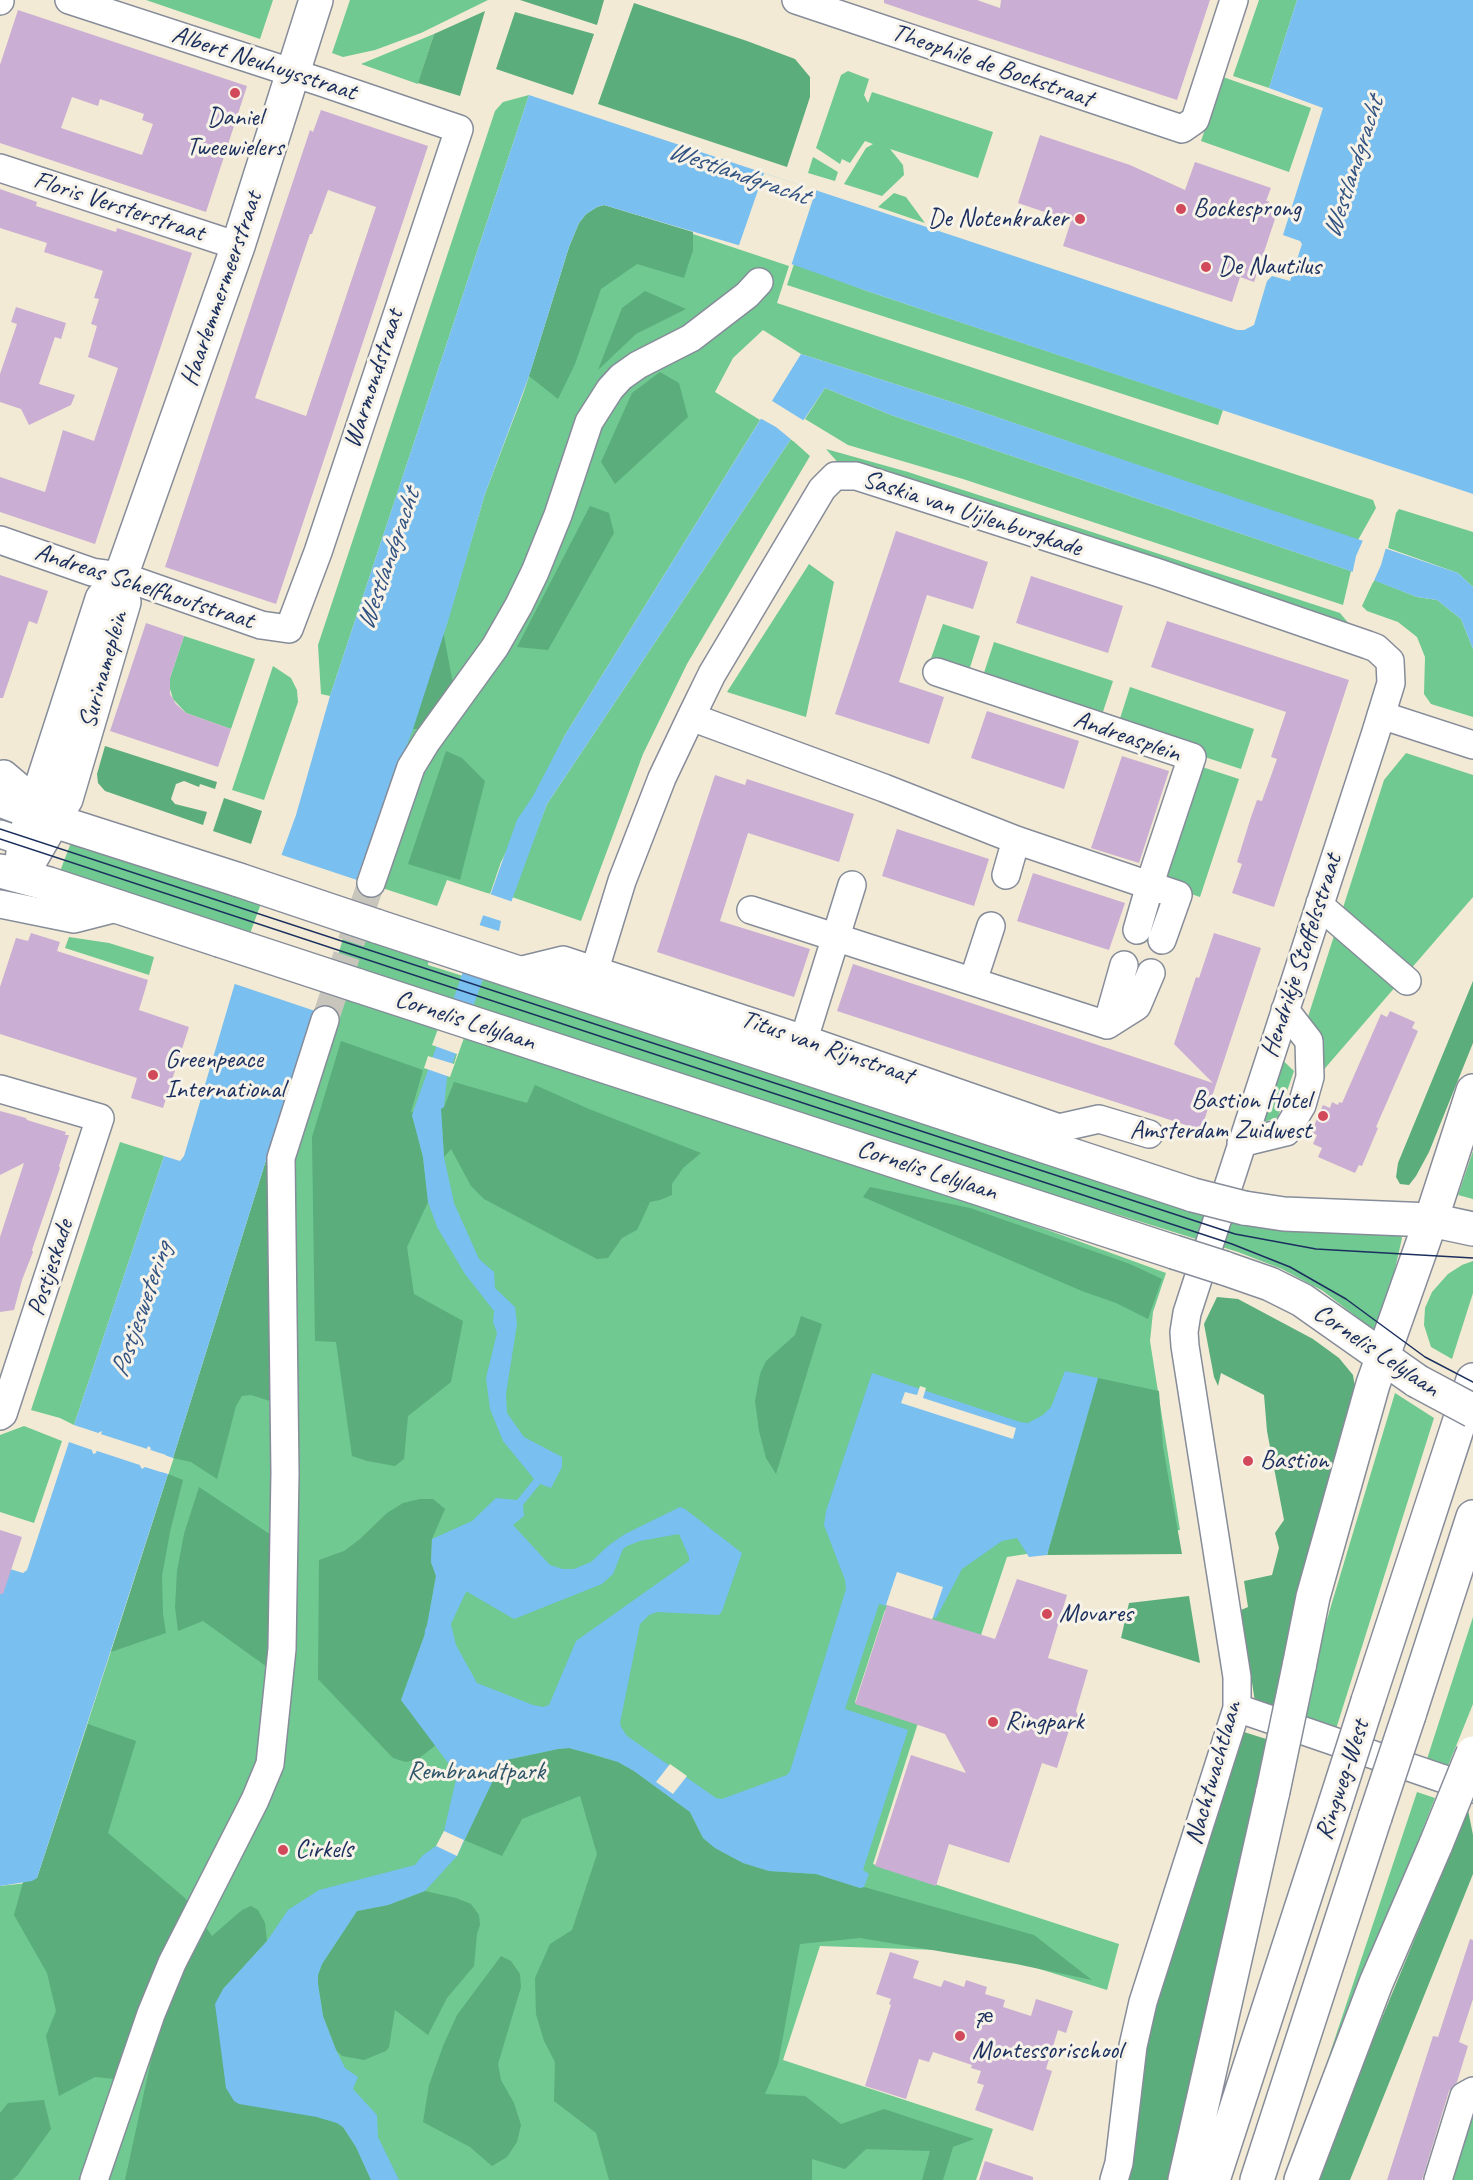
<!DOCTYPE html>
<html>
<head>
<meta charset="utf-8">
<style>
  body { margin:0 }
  canvas { display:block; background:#f2ead4 }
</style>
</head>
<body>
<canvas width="1473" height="2180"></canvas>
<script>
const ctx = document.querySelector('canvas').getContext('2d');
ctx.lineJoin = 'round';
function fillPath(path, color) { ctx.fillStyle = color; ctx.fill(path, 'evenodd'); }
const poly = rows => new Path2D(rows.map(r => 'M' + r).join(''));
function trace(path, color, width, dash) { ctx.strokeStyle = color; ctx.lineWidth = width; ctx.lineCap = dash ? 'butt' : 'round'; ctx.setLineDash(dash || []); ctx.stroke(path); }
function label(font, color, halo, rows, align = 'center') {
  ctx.font = font + ' Caveat,sans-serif'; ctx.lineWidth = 6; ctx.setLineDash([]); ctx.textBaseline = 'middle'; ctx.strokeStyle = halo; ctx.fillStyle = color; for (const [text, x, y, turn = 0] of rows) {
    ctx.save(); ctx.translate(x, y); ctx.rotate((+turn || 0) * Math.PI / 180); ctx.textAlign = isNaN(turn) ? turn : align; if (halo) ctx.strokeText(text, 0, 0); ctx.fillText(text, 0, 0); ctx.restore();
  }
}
const green = poly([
  [146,0,273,0,260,39],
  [350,0,488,0,421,33,375,50,343,57,332,53],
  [1259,0,1297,0,1269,88,1233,76],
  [434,34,418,84,361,64],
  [848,71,869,79,864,95,868,103,872,92,993,132,978,178,890,149,903,165,904,175,882,196,844,184,866,148,873,144,865,141,850,163,842,159,840,164,816,148,841,75],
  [1223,77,1311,108,1289,172,1201,141],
  [529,95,330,696,321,694,318,645,495,111,503,102],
  [813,157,838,172,835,181,808,173],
  [894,193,906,197,925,223,878,207],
  [636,215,789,266,777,303,1373,500,1376,508,1358,540,964,406,801,354,763,330,733,358,715,392,760,420,565,735,501,862,490,894,447,880,437,906,361,881,447,623,485,494,523,394,573,244],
  [794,264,867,291,1223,410,1218,425,787,285],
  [825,388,891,415,1351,571,1343,605,963,479,848,445,805,419],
  [791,439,810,456,687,664,643,754,581,921,512,897,547,804],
  [826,449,908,472,1340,613,1350,625,840,465],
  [1399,509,1473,532,1473,587,1458,573,1388,548,1396,513],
  [809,564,834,582,806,717,727,692],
  [1374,580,1417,597,1437,600,1461,619,1473,649,1473,717,1431,704,1424,694,1425,657,1417,637,1398,622,1367,611,1362,606],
  [943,624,980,636,966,680,928,667],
  [184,636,255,659,231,729,186,713,173,699,170,689,170,678],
  [994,642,1113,681,1100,721,981,682],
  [273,666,291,678,297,690,298,702,264,800,232,790],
  [1130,687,1254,729,1241,769,1117,728],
  [1406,753,1473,775,1473,897,1320,1074,1306,1023,1384,780],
  [1196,765,1239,779,1200,897,1158,883],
  [72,840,429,958,428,965,482,982,485,976,848,1096,1400,1234,1402,1238,1387,1305,1376,1332,1323,1291,1282,1269,1238,1252,1045,1192,836,1130,422,989,420,994,59,874],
  [69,937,109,943,154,957,149,975,65,948],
  [328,983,850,1158,1166,1273,1153,1312,1150,1341,1180,1530,1007,1557,979,1641,885,1610,855,1702,918,1723,873,1864,1119,1944,1107,1990,1001,1957,968,1951,820,1946,783,2060,993,2129,976,2180,0,2180,0,1886,36,1882],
  [1271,1049,1294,1071,1278,1117,1243,1130],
  [120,1142,164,1156,74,1425,60,1418,31,1410],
  [1473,1151,1473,1199,1458,1195],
  [1473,1261,1473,1293,1452,1359,1431,1347,1424,1325,1425,1308,1432,1292,1448,1274,1462,1265],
  [1395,1393,1434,1418,1336,1729,1302,1718,1325,1626],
  [24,1426,62,1441,34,1523,0,1512,0,1435],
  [1473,1617,1473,1704,1448,1766,1427,1759],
  [1417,1792,1435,1798,1368,1969,1323,2074],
  [1473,2113,1473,2180,1451,2180]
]);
const forest = poly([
  [520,0,604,0,597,25],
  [634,3,747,41,795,59,810,77,810,97,787,167,598,104],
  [485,11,460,96,418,83,434,34],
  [515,12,594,34,573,95,496,69],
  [604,205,693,232,693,250,684,278,637,264,601,289,575,364,558,399,529,376,569,247,579,223,586,214,597,207],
  [645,291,686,309,636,334,598,370,622,308],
  [660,372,679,383,688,417,615,484,601,462,632,393],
  [590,506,609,513,614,533,548,650,517,647],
  [443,631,455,694,432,729,413,729],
  [105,746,217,782,215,789,200,784,199,787,184,781,176,784,171,799,175,804,207,812,203,825,105,791,98,783,97,774],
  [446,751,462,758,485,781,460,880,408,864],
  [224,798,262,811,251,844,213,831],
  [1473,981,1473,1043,1429,1152,1416,1176,1409,1185,1400,1184,1396,1177,1398,1163],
  [341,1041,423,1070,411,1112,444,1107,454,1082,527,1103,535,1085,589,1109,701,1153,683,1168,672,1184,672,1195,660,1200,650,1202,637,1230,622,1238,608,1258,597,1259,484,1199,471,1186,451,1149,444,1157,441,1109,412,1115,423,1157,428,1202,407,1247,414,1294,463,1321,451,1382,408,1416,404,1459,395,1466,367,1461,352,1456,336,1342,315,1341,312,1137],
  [267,1157,276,1403,251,1395,242,1396,236,1406,217,1479,191,1462,173,1458],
  [870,1187,970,1208,1130,1264,1162,1279,1148,1319,1116,1303,1082,1291,863,1197],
  [1217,1297,1238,1299,1313,1339,1339,1358,1353,1375,1356,1394,1273,1708,1255,1702,1241,1610,1248,1607,1244,1581,1272,1575,1279,1548,1275,1533,1284,1520,1267,1431,1264,1395,1221,1373,1218,1386,1214,1377,1204,1324],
  [801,1316,822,1324,776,1474,766,1458,759,1431,755,1401,760,1374,766,1361,795,1335],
  [1098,1378,1159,1391,1163,1447,1182,1554,1047,1555],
  [168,1474,183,1480,170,1532,162,1576,163,1614,166,1633,111,1652],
  [199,1487,277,1539,274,1672,203,1621,178,1631,175,1607,177,1571,184,1534],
  [420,1499,433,1499,445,1509,432,1539,431,1562,436,1576,426,1631,401,1700,436,1745,418,1759,406,1762,393,1758,318,1679,319,1560,344,1551,360,1539,387,1513,403,1503],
  [1189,1596,1200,1663,1121,1638,1129,1603],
  [88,1724,136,1741,108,1833,185,1898,212,1936,242,1910,251,1906,258,1910,265,1923,267,1941,223,1989,317,2117,337,2123,343,2127,356,2147,371,2180,125,2180,155,2042,115,2079,95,2077,59,2096,46,2036,56,2011,47,1973,14,1915,23,1882,37,1878],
  [1244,1732,1266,1739,1237,1886,1172,2180,1124,2180,1142,2057,1174,1948],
  [569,1748,618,1762,634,1771,690,1812,703,1838,715,1848,743,1863,769,1871,816,1874,860,1888,864,1887,1034,1935,1092,1980,1016,1964,860,1938,800,1944,778,2064,765,2094,805,2096,841,2124,884,2109,974,2139,953,2147,943,2180,922,2180,930,2151,866,2149,845,2169,812,2159,812,2180,609,2180,596,2133,554,2101,555,2062,544,2041,536,2014,535,1978,550,1944,572,1930,597,1854,580,1796,522,1819,502,1856,464,1840,498,1770,506,1760,558,1749],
  [1468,1810,1473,1835,1473,1874,1350,2180,1315,2180],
  [425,1891,456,1898,471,1904,479,1915,480,1925,477,1934,474,1966,447,1998,428,2035,395,2010,389,2047,386,2051,364,2060,342,2056,336,2050,323,2016,318,1984,318,1975,322,1964,357,1911,388,1905],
  [501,1956,511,1961,520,1974,521,1987,498,2064,501,2080,514,2103,521,2125,517,2142,507,2157,492,2166,470,2147,423,2122,429,2085,443,2046,457,2015],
  [44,2100,51,2129,17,2176,12,2180,0,2180,0,2113,8,2103]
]);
const water = poly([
  [1297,0,1473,0,1473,494,867,291,738,245,604,205,597,207,586,214,579,223,569,247,529,376,485,494,449,618,413,729,358,875,319,1010,267,1157,173,1458,150,1450,151,1448,148,1446,140,1466,142,1469,145,1467,168,1474,37,1878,32,1881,0,1886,0,1566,23,1573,27,1570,69,1442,92,1450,93,1454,96,1453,102,1431,98,1433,74,1425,164,1156,180,1161,184,1156,235,983,296,815,330,696,529,95,1237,330,1244,330,1254,325,1267,281,1272,276,1290,281,1302,244,1300,241,1283,235,1323,108,1269,88],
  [801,354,964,406,1458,573,1473,587,1473,649,1461,619,1437,600,1417,597,1345,569,891,415,825,388,547,804,447,1078,444,1107,441,1109,444,1157,454,1203,479,1259,494,1272,495,1288,515,1307,517,1324,506,1394,507,1413,524,1437,562,1457,562,1467,551,1488,540,1484,523,1505,524,1516,513,1525,550,1565,563,1569,574,1569,591,1562,609,1545,625,1534,680,1507,685,1509,742,1553,722,1611,719,1615,657,1612,649,1615,640,1624,620,1723,621,1727,627,1736,716,1798,722,1799,787,1775,790,1771,846,1589,845,1580,824,1525,826,1511,872,1373,1020,1422,1028,1423,1043,1415,1051,1407,1065,1371,1098,1378,1047,1555,1029,1557,1017,1538,1002,1541,962,1569,936,1618,879,1604,845,1709,908,1730,863,1870,869,1874,864,1887,860,1888,816,1874,769,1871,743,1863,715,1848,703,1838,690,1812,634,1771,618,1762,592,1754,569,1748,558,1749,506,1760,498,1770,457,1856,425,1891,388,1905,357,1911,322,1964,318,1975,318,1984,323,2016,336,2050,345,2068,358,2077,353,2089,377,2115,378,2137,399,2180,371,2180,356,2147,343,2127,337,2123,317,2117,239,2104,234,2101,226,2088,215,2004,223,1989,267,1941,288,1910,319,1890,415,1865,423,1855,436,1846,444,1831,457,1775,401,1700,426,1631,436,1576,431,1562,432,1539,472,1521,496,1498,517,1500,534,1479,503,1441,490,1409,486,1378,497,1333,493,1322,494,1311,465,1274,437,1227,428,1202,423,1157,412,1115,517,820,533,796,565,735],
  [679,1534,689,1557,689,1561,576,1641,549,1705,543,1707,533,1705,477,1683,456,1645,444,1596,448,1591,454,1588,464,1590,514,1619,602,1584,613,1574,623,1549,627,1546,640,1541]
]);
const pier = poly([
  [764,173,816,190,791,266,738,248],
  [769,399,806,422,793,441,776,427,758,417],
  [1364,538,1387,544,1381,565,1373,583,1352,575,1356,556],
  [279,854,360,881,321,1013,232,983],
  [487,893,513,902,487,975,460,967,476,924,499,931,501,921,479,914],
  [448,1002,474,1010,450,1077,424,1068,428,1056,454,1064,457,1054,432,1045],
  [920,1386,926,1388,923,1398,1016,1428,1013,1439,901,1403,905,1392,917,1395],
  [82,1428,166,1455,165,1458,148,1452,144,1464,162,1469,161,1472,76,1444,77,1442,95,1448,99,1436,81,1431],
  [897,1572,943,1587,932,1620,886,1605],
  [670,1764,687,1776,673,1794,656,1782],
  [444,1831,464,1840,457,1856,436,1846]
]);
const canal = poly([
  [435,1633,462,1576,470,1565]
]);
const building = poly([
  [884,0,977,0,1000,8,1001,0,1210,0,1177,100,925,17,884,3],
  [18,10,247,86,206,212,0,143,0,65],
  [72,97,98,106,100,99,144,114,142,120,153,124,142,155,61,128],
  [321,110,428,146,276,604,165,567,310,130,313,132],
  [328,190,376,207,306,416,255,398,310,234,312,234],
  [1040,135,1130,165,1185,190,1195,162,1271,188,1266,201,1269,201,1266,210,1277,213,1254,282,1240,277,1232,302,1063,246,1071,221,1018,203],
  [0,189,37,202,36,206,116,232,117,228,192,253,95,544,0,512,0,477,45,492,63,430,94,441,118,368,88,357,97,326,91,324,99,299,94,298,103,271,44,252,47,243,0,228],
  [16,307,66,323,61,339,55,337,39,384,75,395,71,405,29,425,21,409,0,402,0,374,17,324,11,322],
  [896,531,988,562,973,609,927,595,899,682,944,697,929,744,835,714],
  [0,575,48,591,37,624,29,621,3,698,0,698],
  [1031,576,1123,606,1108,653,1016,623],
  [1167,621,1349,680,1274,907,1232,893,1242,864,1237,862,1251,817,1257,800,1262,801,1277,759,1271,757,1286,712,1151,667],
  [146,623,184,636,170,678,170,694,176,704,186,713,231,729,218,767,110,731],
  [987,711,1079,741,1064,789,971,758],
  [1122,756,1169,771,1139,863,1091,848],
  [715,775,745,785,747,779,854,814,839,862,748,833,720,921,810,949,794,997,657,952],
  [897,829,989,859,974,906,882,876],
  [1033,873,1125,903,1109,950,1017,921],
  [31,933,60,942,57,951,148,980,139,1010,189,1027,163,1108,131,1098,137,1078,0,1034,0,987,16,938,28,941],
  [1214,933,1261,948,1201,1130,837,1011,853,964,1213,1083,1174,1044,1196,977,1199,978],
  [1390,1011,1415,1022,1412,1028,1418,1031,1376,1127,1378,1128,1362,1166,1359,1165,1355,1173,1318,1157,1322,1148,1313,1144,1317,1135,1311,1133,1323,1105,1330,1108,1332,1102,1338,1105,1339,1102,1342,1103,1381,1014,1387,1017],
  [0,1111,26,1118,27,1120,66,1132,65,1135,69,1135,59,1166,60,1168,32,1250,33,1252,22,1280,14,1310,0,1312,0,1237,24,1163,0,1175],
  [0,1530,22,1537,3,1594,0,1594],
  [1017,1579,1067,1595,1048,1658,1088,1670,1076,1711,1080,1720,1070,1727,1057,1768,1042,1763,1009,1863,949,1844,936,1886,875,1866,911,1755,966,1773,945,1734,855,1704,887,1605,995,1639],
  [1470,1939,1473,1940,1473,1999,1459,2042,1468,2046,1457,2082,1449,2091,1422,2180,1387,2180,1433,2036,1438,2037],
  [890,1952,919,1961,913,1978,941,1987,944,1980,964,1987,966,1980,987,1987,985,1994,1005,2000,1003,2007,1031,2016,1036,1999,1073,2011,1066,2033,1058,2030,1046,2069,1052,2071,1033,2131,975,2110,984,2085,977,2083,981,2071,971,2068,972,2065,933,2052,929,2062,919,2059,906,2099,865,2086,891,2005,889,2004,891,1999,876,1994],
  [985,2161,1033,2177,1033,2180,979,2180]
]);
const minorTunnel = poly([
  [325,1020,371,883]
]);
const minor = poly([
  [796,0,1182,129,1195,120,1234,0],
  [0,1,0,0],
  [0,168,238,246],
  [0,540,92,572,121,576,261,625,289,629,318,552,459,129,321,82,69,0],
  [937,672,1192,757,1155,868,1137,930],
  [1381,715,1473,745],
  [691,717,884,788,1016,840,1178,895,1162,940],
  [4,774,37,802,50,815],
  [0,834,39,847],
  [1006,875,1016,840],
  [371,883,411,767,427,741,495,647,519,605,535,572,558,515,589,422,610,389,621,377,638,365,691,338,747,295,759,282],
  [1320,903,1326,911,1407,981],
  [0,904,74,919,121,907],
  [751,910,1107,1025,1137,1006,1151,973],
  [595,969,622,881,662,778,691,717,712,674,822,489,835,476,856,476,1159,573,1368,645,1376,648,1390,661,1391,683,1375,735,1187,1313,1184,1332,1185,1346,1237,1677,1237,1708,1143,2002,1133,2046,1119,2163,1114,2180],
  [514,972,563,960,804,1039,1059,1128,1099,1119,1149,1134],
  [973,981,991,926],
  [1107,1025,1124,965],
  [804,1039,852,885],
  [0,1089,100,1118,3,1414,0,1416],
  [1241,1143,1286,1132,1302,1105,1310,1077,1309,1041,1285,1010],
  [1237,1708,1473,1789],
  [94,2180,151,2014,172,1963,255,1800,270,1764,282,1649,285,1473,281,1158,325,1020],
  [1438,2180,1464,2096,1473,2091]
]);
const major = poly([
  [0,800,67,825,239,880],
  [32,857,66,799,124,602],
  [0,871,49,884,219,940],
  [20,876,25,837,102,599,121,576,238,246,316,0],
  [376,926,1193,1195],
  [356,985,1174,1252],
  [1244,1208,1284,1214,1431,1220,1473,1229],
  [1224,1268,1270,1284,1302,1300,1417,1381]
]);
const highway = poly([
  [1299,1667,1313,1597,1373,1384,1431,1220,1473,1091],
  [1368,1701,1473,1380],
  [1409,1715,1473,1517],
  [1185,2180,1273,1791],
  [1213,2180,1335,1804],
  [1257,2180,1375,1817],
  [1301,2180,1376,1983,1436,1844]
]);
const tram = poly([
  [0,829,1235,1234,1316,1249,1473,1258],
  [0,839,1232,1244,1290,1267,1346,1299,1425,1357,1473,1382]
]);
const majorBridge = poly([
  [239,880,376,926],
  [219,940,356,985],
  [1193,1195,1244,1208],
  [1174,1252,1224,1268],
  [1417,1381,1473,1411]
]);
const highwayBridge = poly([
  [1273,1791,1299,1667],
  [1335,1804,1368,1701],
  [1375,1817,1409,1715],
  [1436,1844,1473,1753]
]);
const markers = [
  [235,93,6,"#d1495b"],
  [1181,209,6,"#d1495b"],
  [1080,219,6,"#d1495b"],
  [1206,267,6,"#d1495b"],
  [153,1075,6,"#d1495b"],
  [1323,1116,6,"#d1495b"],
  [1248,1461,6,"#d1495b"],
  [1047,1614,6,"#d1495b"],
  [993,1722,6,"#d1495b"],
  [283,1850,6,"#d1495b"],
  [960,2036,6,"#d1495b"]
];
const streetNames = [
  ["Albert Neuhuysstraat",264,64,18],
  ["Theophile de Bockstraat",992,66,19],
  ["Floris Versterstraat",119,207,18],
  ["Haarlemmermeerstraat",222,289,-71],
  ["Warmondstraat",374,379,-72],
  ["Saskia van Uijlenburgkade",972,514,18],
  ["Andreas Schelfhoutstraat",144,587,18],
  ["Surinameplein",104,670,-74],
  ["Andreasplein",1127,737,19],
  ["Hendrikje Stoffelsstraat",1302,956,-72],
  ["Cornelis Lelylaan",465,1021,18],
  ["Titus van Rijnstraat",827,1048,19],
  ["Cornelis Lelylaan",927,1171,18],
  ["Postjeskade",51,1268,-72],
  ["Cornelis Lelylaan",1376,1351,34],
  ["Nachtwachtlaan",1214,1773,-74],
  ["Ringweg-West",1343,1780,-72]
];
const poiNames = [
  ["Daniel",235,118,"center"],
  ["Tweewielers",235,148,"center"],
  ["Bockesprong",1193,209],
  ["De Notenkraker",1068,219,"right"],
  ["De Nautilus",1218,267],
  ["Greenpeace",165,1060],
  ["International",165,1090],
  ["Bastion Hotel",1311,1101,"right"],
  ["Amsterdam Zuidwest",1311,1131,"right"],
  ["Bastion",1260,1461],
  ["Movares",1059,1614],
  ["Ringpark",1005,1722],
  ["Cirkels",295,1850],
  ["7ᵉ",972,2021],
  ["Montessorischool",972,2051]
];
const parkNames = [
  ["Rembrandtpark",476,1772]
];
const waterNames = [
  ["Westlandgracht",1354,168,-72],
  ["Westlandgracht",738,174,19],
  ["Westlandgracht",389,560,-71],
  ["Postjeswetering",142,1310,-71]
];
fillPath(green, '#6fc991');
fillPath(forest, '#5bad7b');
fillPath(water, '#79bff0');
fillPath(pier, '#f2ead4');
trace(canal, '#79bff0', 21);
fillPath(building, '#cbaed3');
trace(minorTunnel, '#c7c5bc', 27, [27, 14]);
trace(minor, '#868c99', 30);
trace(major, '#868c99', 36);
trace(highway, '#868c99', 36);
trace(minor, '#fff', 27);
trace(major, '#fff', 33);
trace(highway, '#fff', 33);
trace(tram, '#1b2f5e', 1.5);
trace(majorBridge, '#868c99', 36, []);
trace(highwayBridge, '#868c99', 36, []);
trace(majorBridge, '#fff', 33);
trace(highwayBridge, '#fff', 33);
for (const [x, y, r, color] of markers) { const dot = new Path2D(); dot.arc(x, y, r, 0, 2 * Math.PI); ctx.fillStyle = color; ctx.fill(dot); trace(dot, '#f7f3e8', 2); }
label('26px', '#1b2f5e', '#f7f3e8', streetNames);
label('26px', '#1b2f5e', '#f7f3e8', poiNames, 'left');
label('26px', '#30566b', '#f7f3e8', parkNames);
label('italic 27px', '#325382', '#f7f3e8', waterNames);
</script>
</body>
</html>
